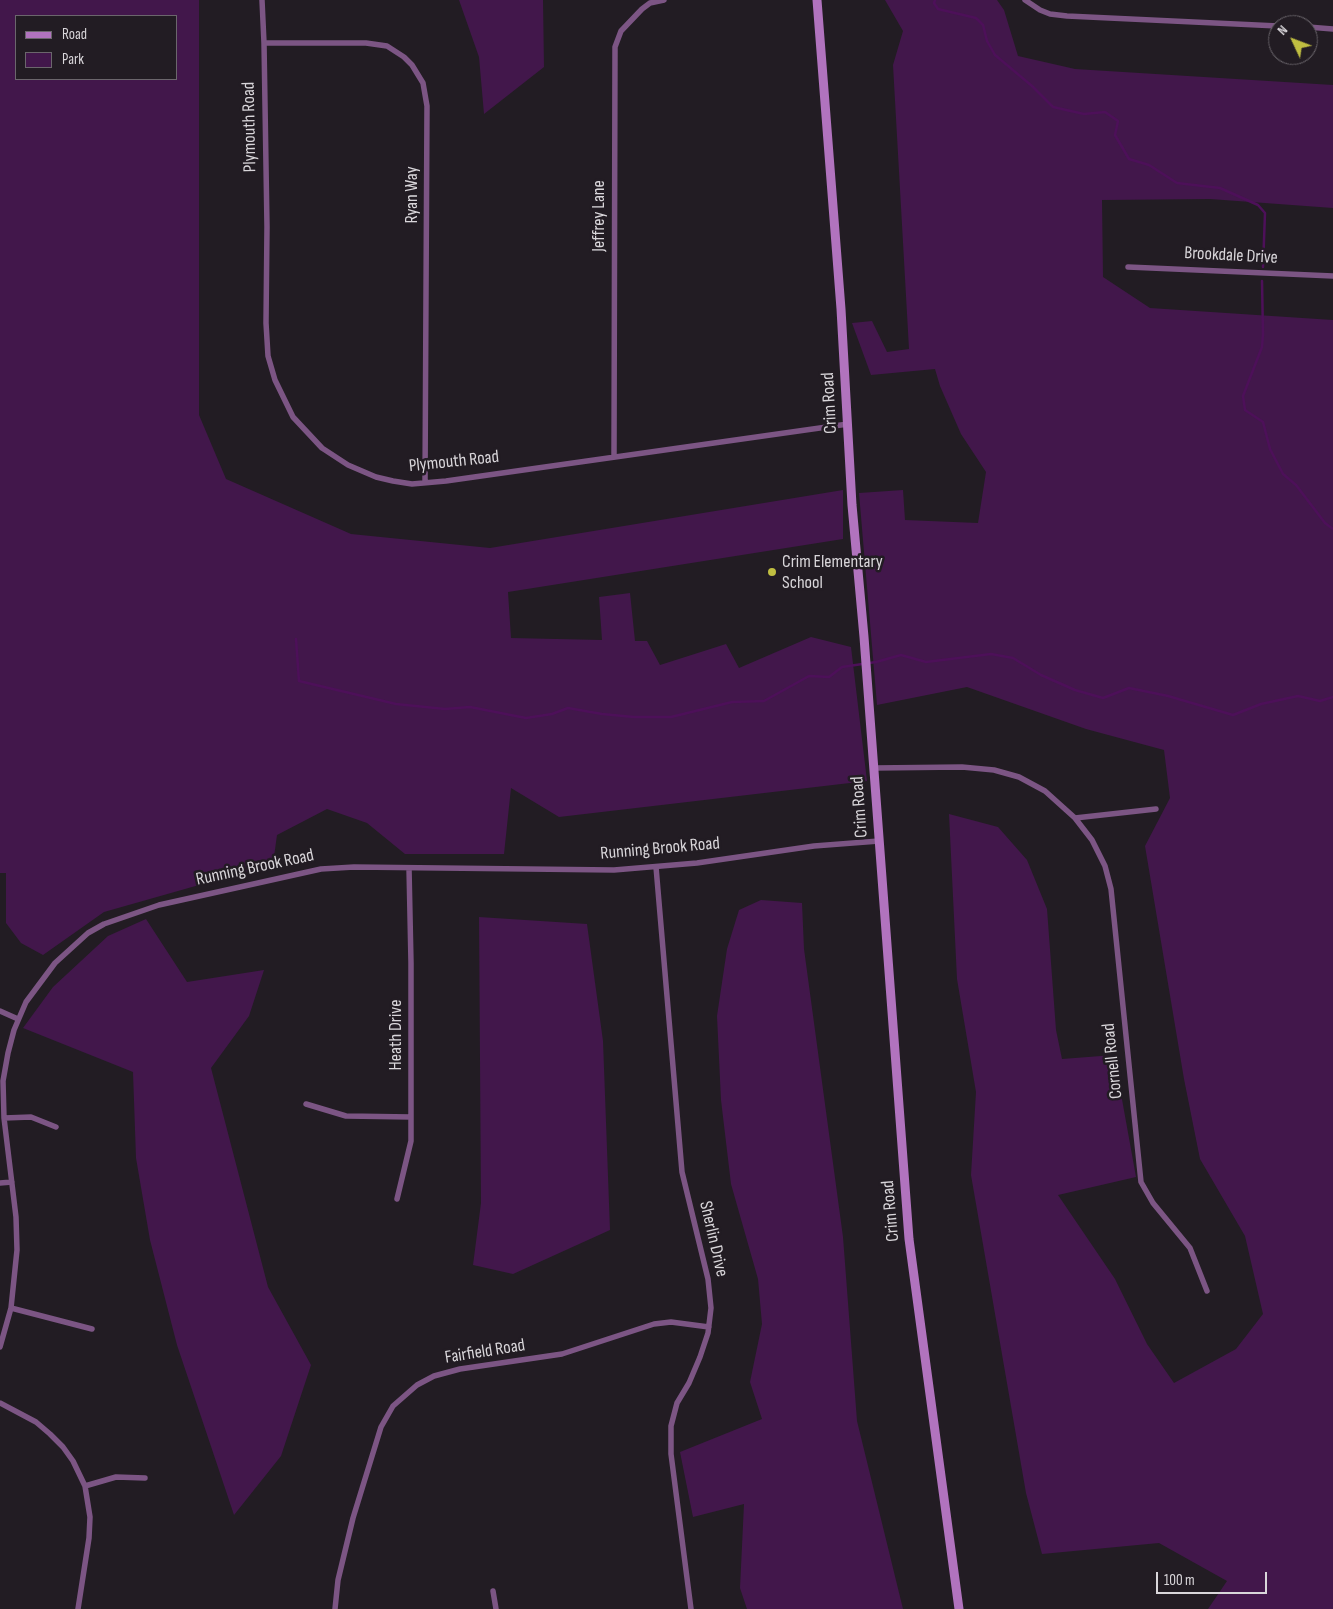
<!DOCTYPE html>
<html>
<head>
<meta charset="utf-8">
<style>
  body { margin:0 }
  #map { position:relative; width:1333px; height:1609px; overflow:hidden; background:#221c23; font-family:"Sofia Sans Condensed",sans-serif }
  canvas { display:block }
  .legend { position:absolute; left:15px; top:15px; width:162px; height:65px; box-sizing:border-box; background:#221c23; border:1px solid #6b666c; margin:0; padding:6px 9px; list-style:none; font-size:15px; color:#d9d6da }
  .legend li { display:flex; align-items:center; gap:10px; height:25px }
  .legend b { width:25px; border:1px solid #6b666c }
  .north { position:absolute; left:1268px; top:15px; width:50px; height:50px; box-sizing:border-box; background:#221c23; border:1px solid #6b666c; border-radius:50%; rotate:313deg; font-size:14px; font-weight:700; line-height:20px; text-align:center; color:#d9d6da }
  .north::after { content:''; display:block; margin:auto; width:18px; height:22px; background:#c0be41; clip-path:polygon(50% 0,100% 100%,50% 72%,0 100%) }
  .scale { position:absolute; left:1156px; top:1572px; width:111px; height:22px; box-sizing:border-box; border:2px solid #d9d6da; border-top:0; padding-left:6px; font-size:15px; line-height:18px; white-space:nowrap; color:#d9d6da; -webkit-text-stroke:4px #221c23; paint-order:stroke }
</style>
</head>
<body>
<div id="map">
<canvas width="1333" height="1609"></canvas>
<ul class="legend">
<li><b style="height:6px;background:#b173be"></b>Road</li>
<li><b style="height:14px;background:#42174b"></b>Park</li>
</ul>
<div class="north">N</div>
<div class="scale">100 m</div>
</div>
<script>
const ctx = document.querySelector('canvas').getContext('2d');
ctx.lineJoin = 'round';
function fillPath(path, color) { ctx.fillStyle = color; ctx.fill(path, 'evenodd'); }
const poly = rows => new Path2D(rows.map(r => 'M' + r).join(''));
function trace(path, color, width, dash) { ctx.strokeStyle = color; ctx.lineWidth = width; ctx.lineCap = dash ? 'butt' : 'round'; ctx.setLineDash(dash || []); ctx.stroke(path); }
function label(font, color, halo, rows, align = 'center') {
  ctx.font = font + ' "Sofia Sans Condensed",sans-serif'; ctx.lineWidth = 5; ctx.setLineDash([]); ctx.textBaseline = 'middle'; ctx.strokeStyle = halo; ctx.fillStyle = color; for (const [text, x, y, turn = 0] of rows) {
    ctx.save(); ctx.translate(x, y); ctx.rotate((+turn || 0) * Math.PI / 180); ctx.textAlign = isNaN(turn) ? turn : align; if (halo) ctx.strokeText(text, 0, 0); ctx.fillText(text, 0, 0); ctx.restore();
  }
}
const green = poly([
  [0,0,199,0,199,415,226,479,351,534,490,548,843,490,843,539,508,592,511,638,602,640,599,597,630,593,635,641,647,641,660,665,726,644,739,668,811,637,851,647,867,781,559,817,511,788,504,854,405,854,367,823,327,809,277,835,273,864,104,912,43,955,21,943,6,923,6,873,0,873],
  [16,16,176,16,176,79,16,79],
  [459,0,543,0,544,67,484,114,479,57],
  [885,0,997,0,1004,10,1018,56,1075,69,1333,85,1333,208,1210,199,1102,200,1103,277,1150,308,1333,320,1333,1609,1208,1609,1227,1581,1159,1543,1042,1554,1026,1493,971,1175,976,1092,957,979,949,814,998,827,1027,860,1047,909,1056,1030,1062,1059,1114,1055,1136,1177,1058,1195,1115,1279,1147,1344,1174,1383,1236,1349,1263,1314,1245,1236,1200,1159,1184,1079,1145,846,1170,798,1164,750,1086,729,967,687,877,705,859,493,903,490,905,520,978,523,986,472,961,434,940,386,935,369,871,375,852,323,872,321,887,352,909,349,893,65,903,31],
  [761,900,802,903,804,949,843,1237,857,1421,903,1609,747,1609,740,1588,744,1504,693,1517,680,1452,762,1419,750,1382,762,1324,758,1279,731,1184,721,1100,717,1016,727,949,739,910],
  [479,917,587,924,603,1041,610,1230,513,1274,473,1265,481,1203],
  [146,919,187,982,264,970,249,1016,211,1068,268,1287,311,1365,281,1456,234,1515,177,1345,150,1240,136,1158,133,1072,23,1028,53,987,108,936]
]);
const stream = poly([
  [935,0,934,3,938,9,976,18,983,25,987,41,995,55,1032,86,1053,107,1084,114,1105,112,1118,121,1115,135,1129,159,1149,165,1177,183,1220,188,1258,205,1265,213,1263,267],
  [1262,281,1263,334,1262,347,1243,396,1245,410,1263,422,1270,449,1283,474,1296,485,1325,523,1333,529],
  [296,639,299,681,396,704,445,709,470,707,526,718,552,714,568,708,602,714,634,717,671,717,732,702,764,701,809,676,829,677,842,667,876,662,901,655,926,662,991,654,1013,658,1041,675,1075,690,1103,698,1129,688,1168,696,1233,715,1261,704,1298,696,1320,701,1333,697]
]);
const street = poly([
  [262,0,264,43,267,227,266,323,268,356,275,380,293,417,322,448,348,465,376,477,393,481,412,484,446,481,848,424],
  [1025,0,1040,10,1050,14,1067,16,1278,26],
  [1308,27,1333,29],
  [264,43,366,43,387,46,404,57,412,65,423,83,427,106,425,483],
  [1128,267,1333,276],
  [614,456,615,47,621,31,642,9,650,3,664,0],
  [874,768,962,767,994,770,1019,777,1045,791,1075,818,1156,809],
  [1075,818,1092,840,1105,866,1111,889,1141,1182,1153,1203,1190,1248,1207,1291],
  [656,867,682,1172,708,1279,711,1308,708,1333,700,1357,689,1383,677,1403,671,1426,671,1454,691,1609],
  [0,1011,18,1019],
  [306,1104,346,1116,411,1117],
  [4,1118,31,1117,56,1127],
  [0,1183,12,1182],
  [397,1199,411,1141,411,963,409,868],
  [11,1308,92,1329],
  [0,1347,11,1308,17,1250,16,1217,4,1118,3,1081,8,1053,14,1030,26,1002,55,963,88,933,104,924,159,905,321,869,354,867,614,870,697,863,814,846,879,841],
  [0,1403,36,1422,50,1434,63,1447,73,1461,85,1486,90,1517,89,1538,78,1609],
  [85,1486,116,1477,145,1478],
  [493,1591,496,1609],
  [335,1609,338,1580,353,1518,381,1427,393,1406,417,1385,434,1376,460,1369,562,1354,654,1324,671,1322,709,1327]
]);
const secondary = poly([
  [817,0,841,309,852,505,864,637,909,1239,959,1609]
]);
const markers = [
  [772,572,5,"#c0be41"]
];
const streetNames = [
  ["Plymouth Road",250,127,-91],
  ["Ryan Way",412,195,-90],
  ["Jeffrey Lane",599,216,-90],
  ["Brookdale Drive",1231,256,3],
  ["Crim Road",830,403,-93],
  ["Plymouth Road",454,462,-6],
  ["Crim Road",860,807,-94],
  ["Running Brook Road",660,849,-5],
  ["Running Brook Road",255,868,-12],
  ["Heath Drive",396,1035,-90],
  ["Cornell Road",1113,1061,-96],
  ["Crim Road",891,1211,-95],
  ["Sherlin Drive",713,1239,77],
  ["Fairfield Road",485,1352,-9]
];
const poiNames = [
  ["Crim Elementary",782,562],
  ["School",782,583]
];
fillPath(green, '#42174b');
trace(stream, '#4d1059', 2.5);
trace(street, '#7c5584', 5.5);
trace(secondary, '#b173be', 9);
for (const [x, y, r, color] of markers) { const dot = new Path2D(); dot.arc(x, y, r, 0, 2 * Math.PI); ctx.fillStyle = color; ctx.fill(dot); trace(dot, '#221c23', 2); }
label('18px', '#d9d6da', '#221c23', streetNames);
label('18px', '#d9d6da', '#221c23', poiNames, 'left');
</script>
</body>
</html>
